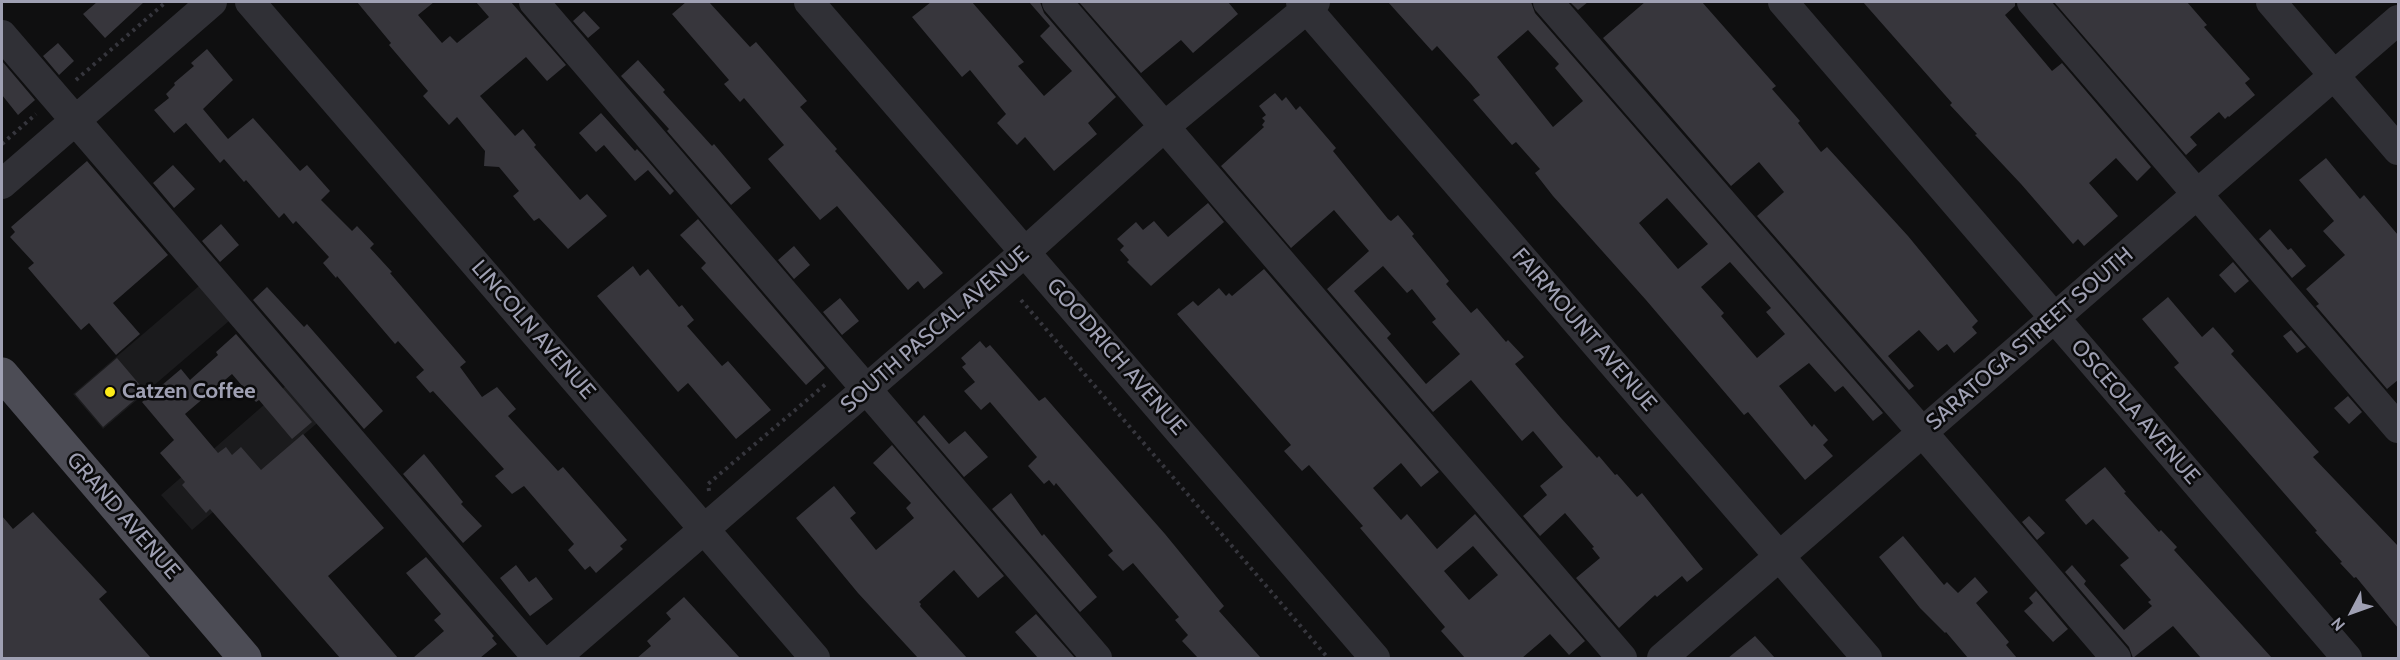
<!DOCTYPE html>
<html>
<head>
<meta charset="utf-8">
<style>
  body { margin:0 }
  #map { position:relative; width:2400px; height:660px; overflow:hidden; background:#0f0f10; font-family:Cabin,sans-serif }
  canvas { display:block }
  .frame { position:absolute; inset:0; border:3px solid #9fa0b3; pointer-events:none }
  .north { position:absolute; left:2322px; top:582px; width:60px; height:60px; -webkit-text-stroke:4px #0a0a0b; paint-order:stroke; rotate:229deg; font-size:16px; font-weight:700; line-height:24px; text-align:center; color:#9fa0b3 }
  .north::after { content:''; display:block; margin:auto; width:21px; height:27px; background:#9fa0b3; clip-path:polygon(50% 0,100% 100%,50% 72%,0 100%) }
</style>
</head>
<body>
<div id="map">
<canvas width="2400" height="660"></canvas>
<div class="frame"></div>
<div class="north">N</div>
</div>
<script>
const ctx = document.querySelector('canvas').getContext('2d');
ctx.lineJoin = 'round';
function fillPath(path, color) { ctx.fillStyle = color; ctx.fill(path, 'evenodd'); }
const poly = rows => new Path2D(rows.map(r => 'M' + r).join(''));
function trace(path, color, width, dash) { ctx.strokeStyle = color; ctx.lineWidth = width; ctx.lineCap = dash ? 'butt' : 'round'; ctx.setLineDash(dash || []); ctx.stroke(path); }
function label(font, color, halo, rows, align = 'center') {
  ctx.font = font + ' Cabin,sans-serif'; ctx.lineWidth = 5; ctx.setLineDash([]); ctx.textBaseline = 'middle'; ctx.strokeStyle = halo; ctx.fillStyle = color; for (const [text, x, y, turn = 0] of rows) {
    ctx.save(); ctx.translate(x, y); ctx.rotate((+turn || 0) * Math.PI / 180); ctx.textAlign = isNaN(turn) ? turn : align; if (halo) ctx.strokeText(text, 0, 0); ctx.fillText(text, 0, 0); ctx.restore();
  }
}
const built = poly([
  [206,280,236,315,103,429,73,394],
  [297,376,329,413,192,530,161,495]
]);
const building = poly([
  [97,2,144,2,105,38,83,14],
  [357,2,434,2,418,15,442,43,450,36,457,43,489,17,476,2,511,2,566,65,547,81,526,57,480,96,515,136,523,129,536,145,534,147,580,200,587,194,607,216,568,249,539,218,534,221,513,196,519,191,499,167,484,166,485,151,457,117,449,125,423,96,428,91,389,45,391,43],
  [686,2,709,2,750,47,756,42,807,101,800,107,837,149,835,151,943,273,924,289,918,281,908,290,837,206,820,220,768,159,784,145,744,98,740,102,724,84,729,80,672,14],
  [931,2,972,2,1024,62,1018,66,1044,96,1072,71,1040,36,1050,26,1029,2,1040,2,1044,13,1116,97,1088,123,1097,134,1054,171,1025,137,1017,145,997,123,1006,114,970,70,962,77,912,17],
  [1079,2,1228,2,1238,14,1193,53,1181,40,1141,73],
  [1388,2,1531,2,1535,13,1883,413,1873,421,1843,386,1835,392,1809,363,1779,386,1812,427,1814,424,1828,440,1823,445,1833,456,1805,480,1748,412,1744,415,1646,300,1553,196,1535,173,1540,169,1516,142,1512,145,1473,100,1480,95,1471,84,1437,46,1432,51],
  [1528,30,1559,64,1555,68,1583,101,1553,127,1497,57],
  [1667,198,1708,244,1678,269,1639,223],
  [1730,262,1771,308,1766,312,1785,334,1757,358,1721,316,1724,313,1701,287],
  [1570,2,1588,2,1578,10],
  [1645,2,1702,2,1776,86,1772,89,1800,121,1798,123,1821,152,1827,147,1908,236,1978,321,1972,327,1977,333,1954,353,1947,344,1938,351,1919,330,1888,356,1914,386,1909,390,1757,216,1784,192,1759,162,1731,186,1603,38],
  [1863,2,2015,2,2015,6,2005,15,2052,71,2062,63,2151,167,2137,181,2116,158,2089,183,2118,216,2084,246,2078,239,2073,244,2021,184,1975,135,1977,134,1950,105,1952,103],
  [2054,2,2187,2,2207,25,2204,27,2250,79,2245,83,2255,95,2229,117,2228,116,2225,119,2219,112,2190,137,2197,145,2186,155],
  [584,11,600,28,588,38,573,21],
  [58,43,74,61,59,75,43,56],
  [207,49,233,80,203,109,228,139,253,118,300,171,307,165,330,191,321,200,352,231,357,226,374,244,370,248,392,272,390,273,466,362,460,367,482,397,497,387,516,409,508,416,558,471,563,467,627,540,620,546,623,549,596,573,590,566,585,570,568,550,574,544,524,486,512,494,495,476,504,469,433,391,430,393,416,377,424,370,398,341,395,344,337,276,336,278,323,263,329,257,296,221,293,224,284,213,279,218,246,180,244,182,224,159,220,163,186,123,174,133,154,110,169,98,166,94,175,85,174,83,194,66,191,63],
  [638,60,665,90,663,92,712,146,714,144,751,188,731,205,667,131,669,129,621,76],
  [2,61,35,100,18,115,2,95],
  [1275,93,1282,101,1286,97,1296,110,1300,106,1336,148,1333,151,1388,219,1391,221,1398,215,1414,234,1412,236,1449,281,1446,284,1471,313,1477,308,1506,342,1508,340,1524,357,1515,364,1561,418,1597,458,1599,456,1615,475,1617,474,1637,497,1642,493,1703,569,1687,582,1682,576,1657,597,1655,595,1619,628,1576,578,1600,558,1592,548,1594,547,1565,513,1540,536,1523,516,1547,495,1540,486,1563,467,1533,431,1522,441,1471,380,1433,412,1327,289,1369,251,1334,210,1291,248,1221,166,1264,127,1262,125,1265,121,1262,118,1266,115,1259,106],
  [1383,266,1407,293,1412,289,1436,319,1432,322,1460,354,1426,384,1387,338,1391,334,1354,291],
  [601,113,635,151,637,149,642,154,674,191,670,195,648,170,635,181,604,145,596,152,579,133],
  [2326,158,2360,199,2364,195,2398,235,2398,380,2387,389,2316,306,2319,304,2306,289,2345,255,2323,231,2334,221,2299,180],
  [87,161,168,255,113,303,140,334,116,355,89,323,81,330,28,268,34,263,10,237,15,232,11,227],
  [173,165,195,189,174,208,153,183],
  [1208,203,1224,222,1151,286,1127,262,1129,260,1120,250,1124,246,1117,239,1136,222,1143,230,1154,221,1168,237],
  [698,219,825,368,806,385,701,268,706,263,680,235],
  [221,224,239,245,220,262,202,241],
  [2270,229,2288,250,2291,248,2306,266,2292,278,2259,239],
  [794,246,810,265,794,279,778,260],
  [2233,262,2249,281,2235,293,2219,275],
  [633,266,640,276,648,269,679,307,682,305,694,320,687,326,722,366,728,361,771,410,736,439,688,383,678,392,597,296],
  [1264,269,1439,472,1421,487,1401,463,1373,488,1401,520,1407,514,1437,549,1475,514,1585,641,1569,655,1550,634,1522,658,1465,658,1441,631,1445,627,1360,528,1363,526,1309,465,1302,471,1284,451,1291,445,1177,314,1193,301,1198,306,1219,288,1226,296,1229,293,1232,296],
  [1473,546,1498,575,1469,600,1444,571],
  [267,287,304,327,307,324,383,411,364,429,253,300],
  [2168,297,2202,337,2213,327,2234,351,2231,354,2319,452,2313,457,2398,546,2398,628,2356,577,2354,578,2340,563,2342,562,2315,532,2317,531,2174,367,2179,363,2142,319],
  [840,298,859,321,842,335,823,312],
  [2291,330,2306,347,2297,353,2283,336],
  [236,334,312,422,292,439,259,400,256,402,232,374,185,414,218,453,226,447,232,455,241,447,261,470,303,434,334,470,384,528,328,576,398,658,340,658,210,509,206,513,182,485,185,482,160,453,174,440,142,402,181,369,190,380,218,355,216,352],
  [980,341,986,348,990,345,1039,401,1045,397,1165,534,1224,606,1219,611,1261,658,1198,658,1182,641,1188,635,1175,620,1179,617,1133,563,1123,571,1108,555,1113,551,1056,483,1054,486,1049,480,1044,484,1028,466,1037,457,990,402,981,410,964,391,975,382,962,367,966,364,961,358],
  [117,358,145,391,103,427,75,394],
  [2348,396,2362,412,2349,424,2334,408],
  [924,415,949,444,965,431,988,457,964,477,917,422],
  [892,445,1004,576,978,598,954,570,919,602,921,604,920,606,967,658,918,658,858,593,796,518,834,486,856,513,850,518,876,550,914,518,906,508,911,503,873,463],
  [424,454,463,502,461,504,482,526,463,543,403,474],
  [2105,467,2126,492,2124,493,2159,532,2161,530,2177,547,2174,550,2272,658,2201,658,2173,626,2133,658,2129,647,2065,572,2072,565,2086,581,2084,584,2124,630,2152,606,2148,602,2151,600,2120,565,2129,558,2093,519,2086,525,2065,500],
  [1011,493,1042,536,1044,534,1097,597,1080,612,992,509],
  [33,512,107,592,99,599,151,658,2,658,2,516,13,529],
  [2029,516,2045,533,2037,540,2022,522],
  [1903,536,1944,585,1947,582,1958,593,1975,577,1988,592,1976,603,2009,642,2006,645,2017,658,1968,658,1946,632,1945,633,1920,608,1879,557],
  [426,557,494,636,492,638,497,644,480,658,413,658,444,631,434,620,441,614,406,573],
  [516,565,529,582,536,577,553,599,530,616,500,578],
  [2036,591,2068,629,2053,642,2024,611,2033,603,2029,598],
  [684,597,740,658,637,658,651,646,647,641,671,619,666,613],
  [1036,614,1075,658,1038,658,1015,632],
  [1755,636,1775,658,1728,658]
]);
const path = poly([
  [76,80,166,2],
  [2,144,36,114],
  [1021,300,1328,658],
  [709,491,708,484,827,383]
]);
const minor = poly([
  [250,2,815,658],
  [534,2,1097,658],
  [809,2,1375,658],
  [1057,2,1622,658],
  [1301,2,1867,658],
  [1548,2,1923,433,2116,658],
  [1783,2,2347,658],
  [2032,2,2398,428],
  [2271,2,2398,150],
  [2,35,538,658],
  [2,184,212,2],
  [555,658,1025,252,1164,127,1315,2],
  [1662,658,2398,20]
]);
const major = poly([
  [2,374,245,658]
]);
const markers = [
  [110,392,6,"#feec19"]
];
const streetNames = [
  ["LINCOLN AVENUE",533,330,49],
  ["SOUTH PASCAL AVENUE",935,330,-41],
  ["FAIRMOUNT AVENUE",1584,330,49],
  ["SARATOGA STREET SOUTH",2030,339,-41],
  ["GOODRICH AVENUE",1116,357,49],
  ["OSCEOLA AVENUE",2135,412,49],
  ["GRAND AVENUE",123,516,49]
];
const poiNames = [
  ["Catzen Coffee",122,392]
];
fillPath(built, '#1b1b1d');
fillPath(building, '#37363c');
trace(path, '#36363d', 4, [3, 4.5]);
trace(minor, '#303036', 30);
trace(major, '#4c4c55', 33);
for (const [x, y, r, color] of markers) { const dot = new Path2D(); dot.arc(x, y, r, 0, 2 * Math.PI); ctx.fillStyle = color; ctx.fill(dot); trace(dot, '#0a0a0b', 2); }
label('22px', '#9fa0b3', '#0a0a0b', streetNames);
label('bold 22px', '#9fa0b3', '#0a0a0b', poiNames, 'left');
</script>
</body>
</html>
